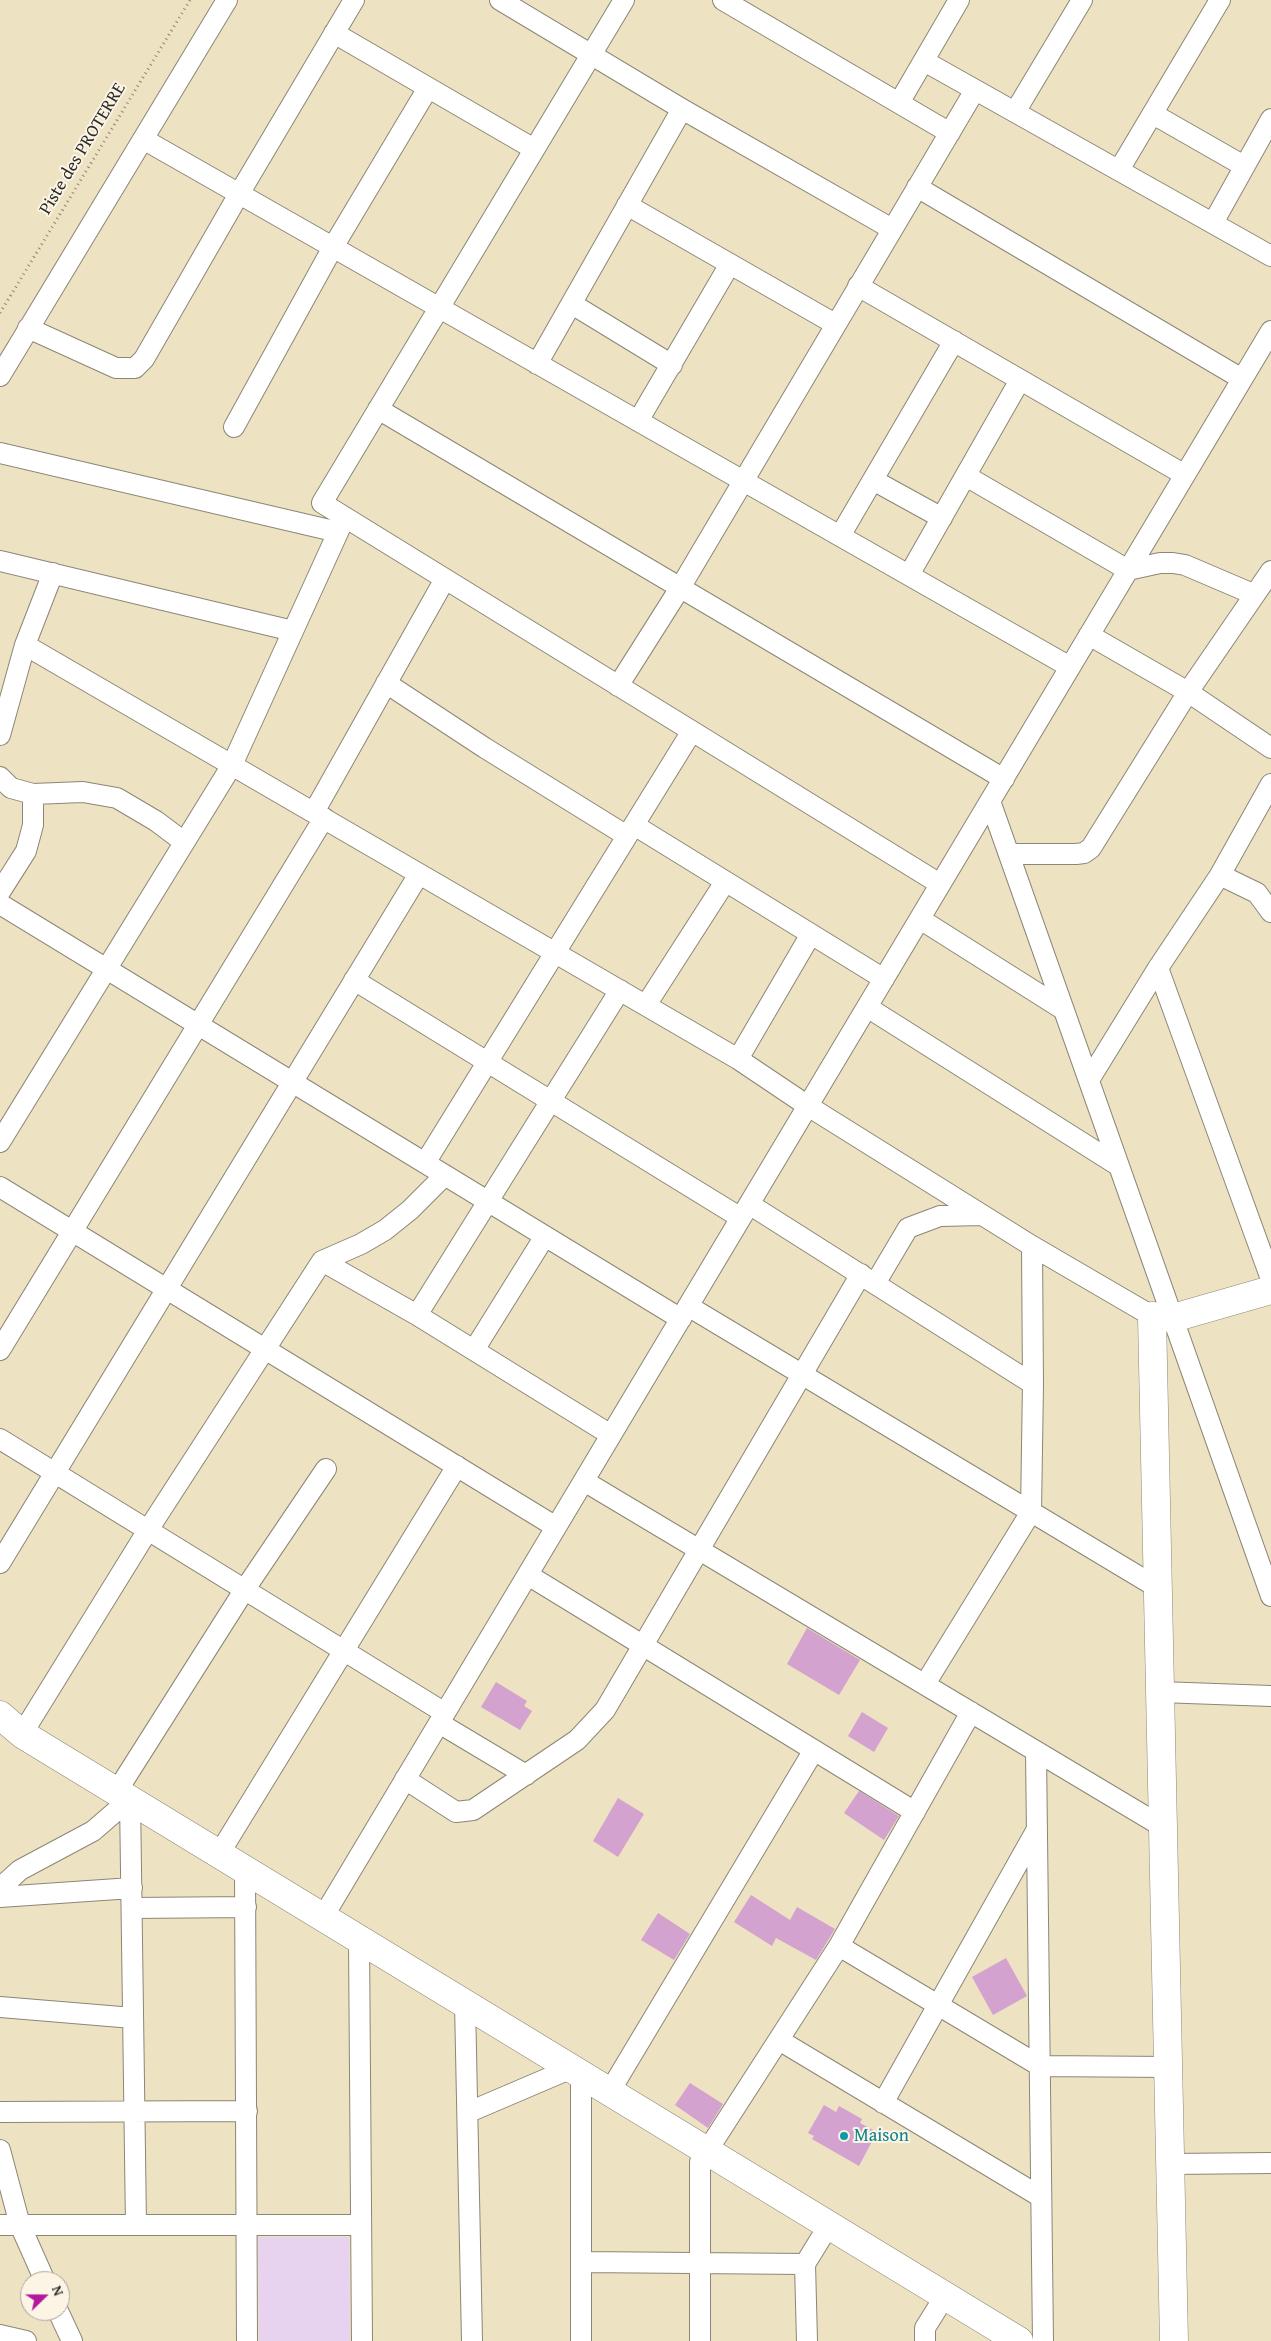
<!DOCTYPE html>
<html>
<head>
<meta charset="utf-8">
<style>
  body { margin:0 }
  #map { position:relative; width:1271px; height:2341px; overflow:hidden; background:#ede2c1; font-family:"Gentium Book Plus",serif }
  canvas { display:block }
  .north { position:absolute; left:20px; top:2271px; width:50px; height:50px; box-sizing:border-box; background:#fcf5e5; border:1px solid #a8a49b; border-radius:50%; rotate:68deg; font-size:14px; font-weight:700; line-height:20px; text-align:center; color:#2b2b2b }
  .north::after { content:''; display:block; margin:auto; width:18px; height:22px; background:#b5179e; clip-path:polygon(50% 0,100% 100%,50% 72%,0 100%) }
</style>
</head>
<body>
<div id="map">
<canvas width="1271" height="2341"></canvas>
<div class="north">N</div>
</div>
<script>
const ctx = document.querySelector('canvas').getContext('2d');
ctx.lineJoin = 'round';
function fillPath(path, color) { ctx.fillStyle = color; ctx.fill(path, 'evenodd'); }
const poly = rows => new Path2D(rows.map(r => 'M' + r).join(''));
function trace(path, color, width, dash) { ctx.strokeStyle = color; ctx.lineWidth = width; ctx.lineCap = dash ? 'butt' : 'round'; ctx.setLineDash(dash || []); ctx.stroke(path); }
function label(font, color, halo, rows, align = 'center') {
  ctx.font = font + ' "Gentium Book Plus",serif'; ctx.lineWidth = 4; ctx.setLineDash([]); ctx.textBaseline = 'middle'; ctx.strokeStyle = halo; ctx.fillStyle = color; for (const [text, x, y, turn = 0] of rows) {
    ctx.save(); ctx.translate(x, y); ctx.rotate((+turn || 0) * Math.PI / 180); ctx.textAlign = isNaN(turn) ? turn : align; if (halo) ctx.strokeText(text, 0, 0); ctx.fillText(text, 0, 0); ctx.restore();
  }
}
const built = poly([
  [349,2237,350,2341,259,2341,258,2237]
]);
const building = poly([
  [807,1628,860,1660,839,1695,787,1664],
  [496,1682,527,1701,524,1706,532,1711,520,1730,481,1707],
  [862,1712,888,1728,874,1752,848,1736],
  [859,1791,899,1816,884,1840,844,1813],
  [618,1798,644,1814,618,1857,593,1841],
  [751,1895,790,1920,797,1907,835,1929,816,1960,776,1938,772,1946,734,1922],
  [658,1913,690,1934,674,1960,641,1940],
  [1006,1958,1027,1996,993,2015,972,1977],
  [690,2083,723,2104,708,2128,675,2105],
  [824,2105,836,2112,839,2106,862,2119,860,2123,877,2132,859,2166,812,2139,814,2136,808,2133]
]);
const path = poly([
  [0,313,190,0]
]);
const street = poly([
  [500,0,682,109,892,229],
  [624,0,322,503,940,884],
  [723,0,950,133],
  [334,33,534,149],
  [924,61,1271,256],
  [899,103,959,0],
  [1015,112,1082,0],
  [1153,114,1244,166],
  [143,139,1070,667],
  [1119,170,1220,0],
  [917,187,1242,379],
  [627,205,835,324],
  [1213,223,1271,119],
  [858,286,1185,475],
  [572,304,672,365],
  [28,328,116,368,135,368,144,359,239,194,354,0],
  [537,364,682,109],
  [0,376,227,0],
  [378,409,1004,779],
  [638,421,730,264],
  [234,427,333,247,428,88],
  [0,453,338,532],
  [966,476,1128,570,1160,563,1173,563,1185,565,1253,594],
  [873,480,942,518],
  [840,536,954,341],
  [0,561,293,631],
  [909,575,1020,380],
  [1089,635,1188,692,1271,748],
  [25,645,738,1059,808,1106,1032,1246,1152,1316],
  [386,683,485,748,627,836],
  [618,686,680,588,975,90],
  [0,735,25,645,53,573],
  [0,777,11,788,33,794,83,792,117,798,156,821,184,842],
  [990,801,1271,1596],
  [314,812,445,579],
  [634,825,884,979],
  [1009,854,1076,854,1084,853,1091,848,1188,692,1271,571],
  [1220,875,1257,893,1271,912],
  [0,892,26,851,33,825,33,794],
  [0,904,681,1319],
  [920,919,1064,1010],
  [1158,968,1271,1279],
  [354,980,741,1218],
  [646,1005,725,882],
  [867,1007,1119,1166],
  [738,1059,811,934],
  [1089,1080,1158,968,1220,875,1271,784],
  [0,1142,232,765,345,517],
  [425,1163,692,731],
  [0,1187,556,1527],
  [749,1204,1033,1384],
  [322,1261,417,1315,611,1435],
  [876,1282,908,1228,940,1216,982,1215],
  [688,1306,1158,1588],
  [417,1315,620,990],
  [0,1350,324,818],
  [474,1350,545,1236],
  [0,1439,445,1713],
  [584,1481,1163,1827],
  [0,1563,419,874],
  [528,1575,915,1812],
  [925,1684,1031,1512,1033,1384,1032,1246],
  [1160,1692,1271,1696],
  [439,1723,526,1775],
  [22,1734,148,1530,322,1261,361,1244,385,1230,410,1210,445,1175],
  [1036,1751,1043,2341],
  [405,1779,456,1812,473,1810,577,1740,605,1710,861,1274],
  [117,1791,245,1589,326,1469],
  [130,1799,136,2225],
  [219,1854,457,1466],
  [245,1869,247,2341],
  [0,1888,20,1870,93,1831,130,1799],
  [0,1897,132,1888],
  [132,1908,246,1907],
  [323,1917,1271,331],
  [359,1939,362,2341],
  [839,1946,1040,2066,1168,2067],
  [465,2003,472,2341],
  [0,2007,133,2018],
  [779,2040,1041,2197],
  [610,2091,814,1750],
  [883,2103,1036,1831],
  [0,2112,247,2111],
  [469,2112,572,2068],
  [0,2150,20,2225,45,2281],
  [1170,2164,1271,2163],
  [0,2225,361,2225],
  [582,2262,805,2264],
  [58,2311,72,2341],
  [0,2335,26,2341],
  [581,2341,581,2074],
  [700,2341,700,2162,839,1946,971,1712],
  [807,2341,805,2264,829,2225],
  [925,2341,925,2328,945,2296]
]);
const secondary = poly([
  [0,1715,22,1734,1019,2341],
  [1174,2341,1152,1316,1173,1318,1271,1290]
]);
const markers = [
  [844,2136,5,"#0f9aa8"]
];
const streetNames = [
  ["Piste des PROTERRE",83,149,-59]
];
const cultureNames = [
  ["Maison",854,2136]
];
fillPath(built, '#e7d2ef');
fillPath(building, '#d3a2ce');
trace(street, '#8c8676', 22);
trace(secondary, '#8c8676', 29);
trace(path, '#8c8676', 3, [1, 4]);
trace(street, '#fff', 20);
trace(secondary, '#fff', 28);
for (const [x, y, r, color] of markers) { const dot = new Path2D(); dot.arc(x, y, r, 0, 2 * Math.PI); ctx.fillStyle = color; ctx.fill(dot); trace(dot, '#fcf5e5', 2); }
label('18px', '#2b2b2b', '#fcf5e5', streetNames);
label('18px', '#0d838f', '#fcf5e5', cultureNames, 'left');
</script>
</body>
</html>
